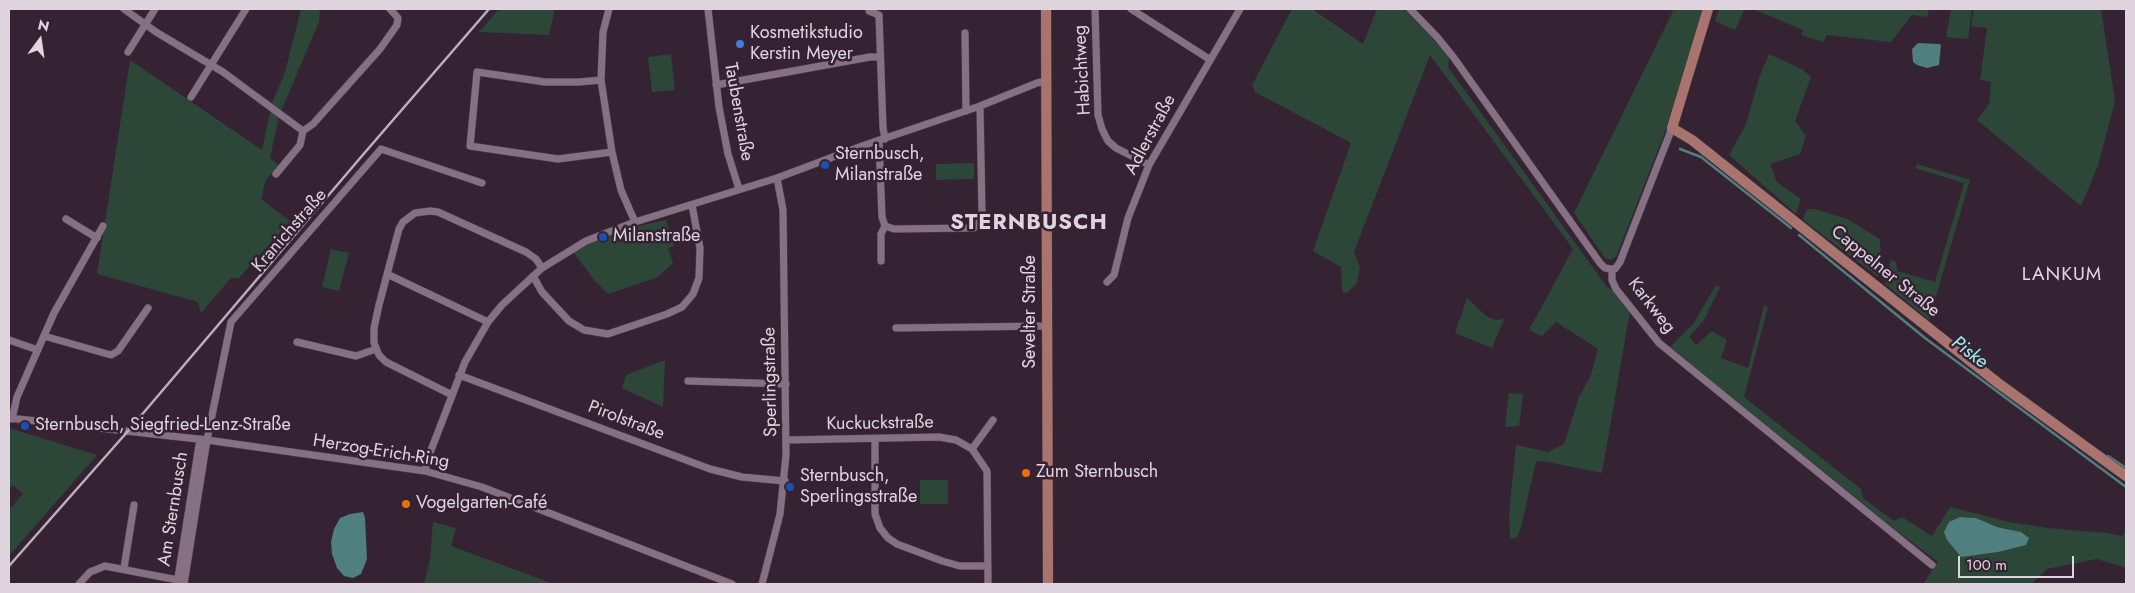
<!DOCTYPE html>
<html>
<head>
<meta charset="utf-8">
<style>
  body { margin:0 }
  #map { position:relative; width:2135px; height:593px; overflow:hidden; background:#352334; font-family:Jost,sans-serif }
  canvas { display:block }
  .frame { position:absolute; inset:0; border:10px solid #e0d4df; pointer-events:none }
  .north { position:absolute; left:15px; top:15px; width:50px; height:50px; -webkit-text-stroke:4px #352334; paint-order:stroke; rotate:14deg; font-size:14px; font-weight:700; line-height:20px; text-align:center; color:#e0d4df }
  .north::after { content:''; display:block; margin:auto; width:18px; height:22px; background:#e0d4df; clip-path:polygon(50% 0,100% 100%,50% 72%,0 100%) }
  .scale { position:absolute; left:1958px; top:556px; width:116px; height:22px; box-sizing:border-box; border:2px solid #e0d4df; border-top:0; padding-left:6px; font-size:15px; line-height:18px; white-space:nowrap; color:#e0d4df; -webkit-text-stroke:4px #352334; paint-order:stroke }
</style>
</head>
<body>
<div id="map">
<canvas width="2135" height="593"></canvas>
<div class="frame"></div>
<div class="north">N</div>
<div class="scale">100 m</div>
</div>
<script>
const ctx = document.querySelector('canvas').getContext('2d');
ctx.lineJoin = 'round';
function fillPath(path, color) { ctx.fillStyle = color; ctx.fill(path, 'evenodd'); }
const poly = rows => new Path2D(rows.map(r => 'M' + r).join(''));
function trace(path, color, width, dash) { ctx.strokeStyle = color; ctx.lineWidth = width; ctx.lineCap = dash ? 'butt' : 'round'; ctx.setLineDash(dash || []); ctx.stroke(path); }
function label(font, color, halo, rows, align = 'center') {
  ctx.font = font + ' Jost,sans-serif'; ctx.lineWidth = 5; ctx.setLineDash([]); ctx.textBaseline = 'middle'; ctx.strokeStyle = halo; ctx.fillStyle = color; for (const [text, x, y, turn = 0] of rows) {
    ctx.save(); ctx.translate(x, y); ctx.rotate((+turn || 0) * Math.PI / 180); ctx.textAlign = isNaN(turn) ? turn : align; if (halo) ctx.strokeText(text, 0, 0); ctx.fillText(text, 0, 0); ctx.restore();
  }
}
const green = poly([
  [301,9,320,9,319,22,279,116,270,158,279,166,266,180,261,199,290,221,239,278,231,278,201,313,198,302,97,274,130,60,262,150,272,103,285,72],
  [499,9,555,9,549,35,479,32],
  [1292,9,1312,9,1363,44,1377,9,1404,9,1438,44,1449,59,1448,67,1607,287,1614,291,1630,311,1602,473,1543,461,1536,462,1520,531,1517,537,1510,539,1509,514,1516,445,1548,452,1564,444,1579,397,1591,375,1598,349,1556,322,1542,336,1529,330,1573,249,1430,55,1354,252,1360,268,1357,283,1347,293,1342,292,1341,267,1313,251,1351,143,1255,92,1252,85],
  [1674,9,1703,9,1665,132,1616,257,1610,260,1605,258,1574,213],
  [1719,9,1745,9,1735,30,1715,21],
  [1753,9,1929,9,1927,17,1912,15,1891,42,1827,35,1823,42,1801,35,1803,30],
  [1951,9,1972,9,1968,39,1946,37],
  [1974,9,2101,9,2115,101,2098,166,2081,206,1977,120,1989,104,1991,82,1980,80,1987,28,1971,26],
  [671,54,675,90,652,92,648,57],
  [1769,54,1802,69,1811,77,1795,121,1806,136,1800,154,1770,164,1777,182,1801,199,1796,214,1729,155,1746,124,1759,78],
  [974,163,974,179,936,180,936,164],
  [1917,164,1970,180,1929,320,1885,284,1891,259,1896,262,1897,271,1935,282,1964,183,1915,168],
  [1807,209,1815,209,1847,219,1880,239,1881,267,1878,277,1803,220],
  [666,220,674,246,668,248,673,263,658,277,608,294,595,281,574,253,588,244,635,227],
  [331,249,349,253,339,291,322,287],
  [1716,285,1720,287,1704,320,1689,337,1696,345,1712,331,1727,340,1721,358,1748,368,1764,306,1768,307,1744,397,1861,489,1863,498,1894,521,1902,517,1932,536,1950,507,2009,522,2048,528,2107,533,2122,536,2126,530,2126,568,2097,559,2047,569,2031,584,1923,584,1938,562,1892,527,1670,347,1693,324],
  [1960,517,1976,518,1997,527,2010,529,1961,557,1947,540,1949,522],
  [1467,298,1486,316,1496,320,1504,319,1492,348,1455,333],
  [665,360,663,407,622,388,626,375],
  [1509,393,1523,394,1519,426,1505,427],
  [9,428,97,455,9,556,9,510,23,494,13,485,9,489],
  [920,480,948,480,948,504,920,504],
  [433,522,456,528,451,546,554,584,424,584,430,560]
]);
const water = poly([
  [1918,43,1939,44,1941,45,1939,65,1927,68,1917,65,1913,62,1912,49],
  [363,512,365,518,367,559,361,574,353,578,344,576,337,568,332,554,331,542,334,529,340,518,350,514],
  [1960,517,1976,518,1997,527,2021,532,2029,538,2026,545,1998,552,1961,557,1947,540,1944,532,1949,522]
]);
const stream = poly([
  [1680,149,1701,157,1791,228],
  [1799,235,1925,338,2126,487],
  [2108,456,2126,468]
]);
const street = poly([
  [124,9,156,32,223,72,303,131],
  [609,9,603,32,601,80,612,152,621,190,635,222],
  [708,9,719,107,728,154,739,189],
  [869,9,869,11,879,15,883,128,885,139],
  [1095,9,1098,115,1102,129,1108,141,1116,148,1149,165],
  [1131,9,1209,59],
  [1410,9,1437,37,1454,58,1600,263,1605,268,1612,269],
  [965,33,966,111],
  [128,52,155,9],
  [601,80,579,82,545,82,477,72,470,146,558,159,612,152],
  [716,85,870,57,879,57],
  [191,97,246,9],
  [303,131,313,124,380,49,397,25,398,18,390,9],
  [879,141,882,217,885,226,894,229,974,228,979,222,982,214,980,106],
  [276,174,300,145,303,131],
  [66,219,97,238],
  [881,261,881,234,885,226],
  [1612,269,1612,280,1616,289,1659,343,1932,565],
  [1612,269,1615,269,1620,262,1672,128],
  [387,274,488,322],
  [533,276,542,292,569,321,584,330,608,334,667,314,682,307,693,294,699,278,700,248,692,205],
  [1107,282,1114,275,1128,218,1149,165,1240,9],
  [896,328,1047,326],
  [44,336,111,355,118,351,148,308],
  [9,340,38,350],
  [297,342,356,356,376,349],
  [459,375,710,469,742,477,785,481],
  [688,381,786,384],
  [452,395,386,362,379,355,374,343,374,328,379,305,399,229,403,222,415,213,430,211,438,212,526,252,536,259,542,268],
  [9,418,207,440,425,471,482,487,732,584],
  [12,419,17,397,54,313,103,226],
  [875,439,875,514,880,528,888,538,897,544,942,561,960,566,988,566],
  [786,440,939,437,956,440,972,449,987,471,988,584],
  [972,449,993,420],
  [425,471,428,458,465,362,488,322,502,305,542,268,586,241,635,222,777,178,862,146,980,106,1037,83,1046,81],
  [124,568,134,505],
  [79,584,90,572,105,566,178,580],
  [177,584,200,439],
  [184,584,207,440,231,322,381,149,482,183],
  [762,584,780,514,786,455,783,210,777,178]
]);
const secondary = poly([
  [1046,9,1048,584],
  [1708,9,1672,128,1692,140,1998,383,2126,476]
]);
const rail = poly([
  [9,566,128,431,361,157,489,9]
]);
const markers = [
  [740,44,5,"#3f7fe0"],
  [825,165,5,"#1a4fb4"],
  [603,237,5,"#1a4fb4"],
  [25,426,5,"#1a4fb4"],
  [1026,473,5,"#e8710a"],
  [790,487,5,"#1a4fb4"],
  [406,504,5,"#e8710a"]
];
const poiNames = [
  ["Kosmetikstudio",750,34],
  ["Kerstin Meyer",750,55],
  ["Sternbusch,",835,155],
  ["Milanstraße",835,176],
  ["Milanstraße",613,237],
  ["Sternbusch, Siegfried-Lenz-Straße",35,426],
  ["Zum Sternbusch",1036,473],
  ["Sternbusch,",800,477],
  ["Sperlingsstraße",800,498],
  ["Vogelgarten-Café",416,504]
];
const streetNames = [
  ["Habichtweg",1083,70,-93],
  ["Taubenstraße",738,112,80],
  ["Adlerstraße",1151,135,-62],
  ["Kranichstraße",290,231,-49],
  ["Cappelner Straße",1885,272,39],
  ["Karkweg",1651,306,52],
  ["Sevelter Straße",1031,312,-90],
  ["Sperlingstraße",771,382,-91],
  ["Pirolstraße",626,421,21],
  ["Kuckuckstraße",880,424,-1],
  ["Herzog-Erich-Ring",381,452,9],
  ["Am Sternbusch",174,509,-81]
];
const neighbourhoodNames = [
  ["LANKUM",2062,275]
];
const waterNames = [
  ["Piske",1969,353,37]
];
const districtNames = [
  ["STERNBUSCH",1029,224]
];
fillPath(green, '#2c4638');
fillPath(water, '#4f7f7f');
trace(stream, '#4f7f7f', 2.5);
trace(street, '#4f404f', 8);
trace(secondary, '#4f404f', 11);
trace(street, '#867084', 7);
trace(secondary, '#a9746e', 10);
trace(rail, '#bdb0bc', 2.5);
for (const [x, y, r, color] of markers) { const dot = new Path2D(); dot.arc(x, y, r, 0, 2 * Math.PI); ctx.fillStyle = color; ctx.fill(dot); trace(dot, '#352334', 2); }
label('18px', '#e0d4df', '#352334', poiNames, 'left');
label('18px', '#e0d4df', '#352334', streetNames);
ctx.letterSpacing = '1px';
label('19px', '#e0d4df', '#352334', neighbourhoodNames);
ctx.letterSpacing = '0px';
label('italic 19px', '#9ef3f3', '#352334', waterNames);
ctx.letterSpacing = '1px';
label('bold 22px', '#e0d4df', '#352334', districtNames);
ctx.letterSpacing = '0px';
</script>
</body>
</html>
